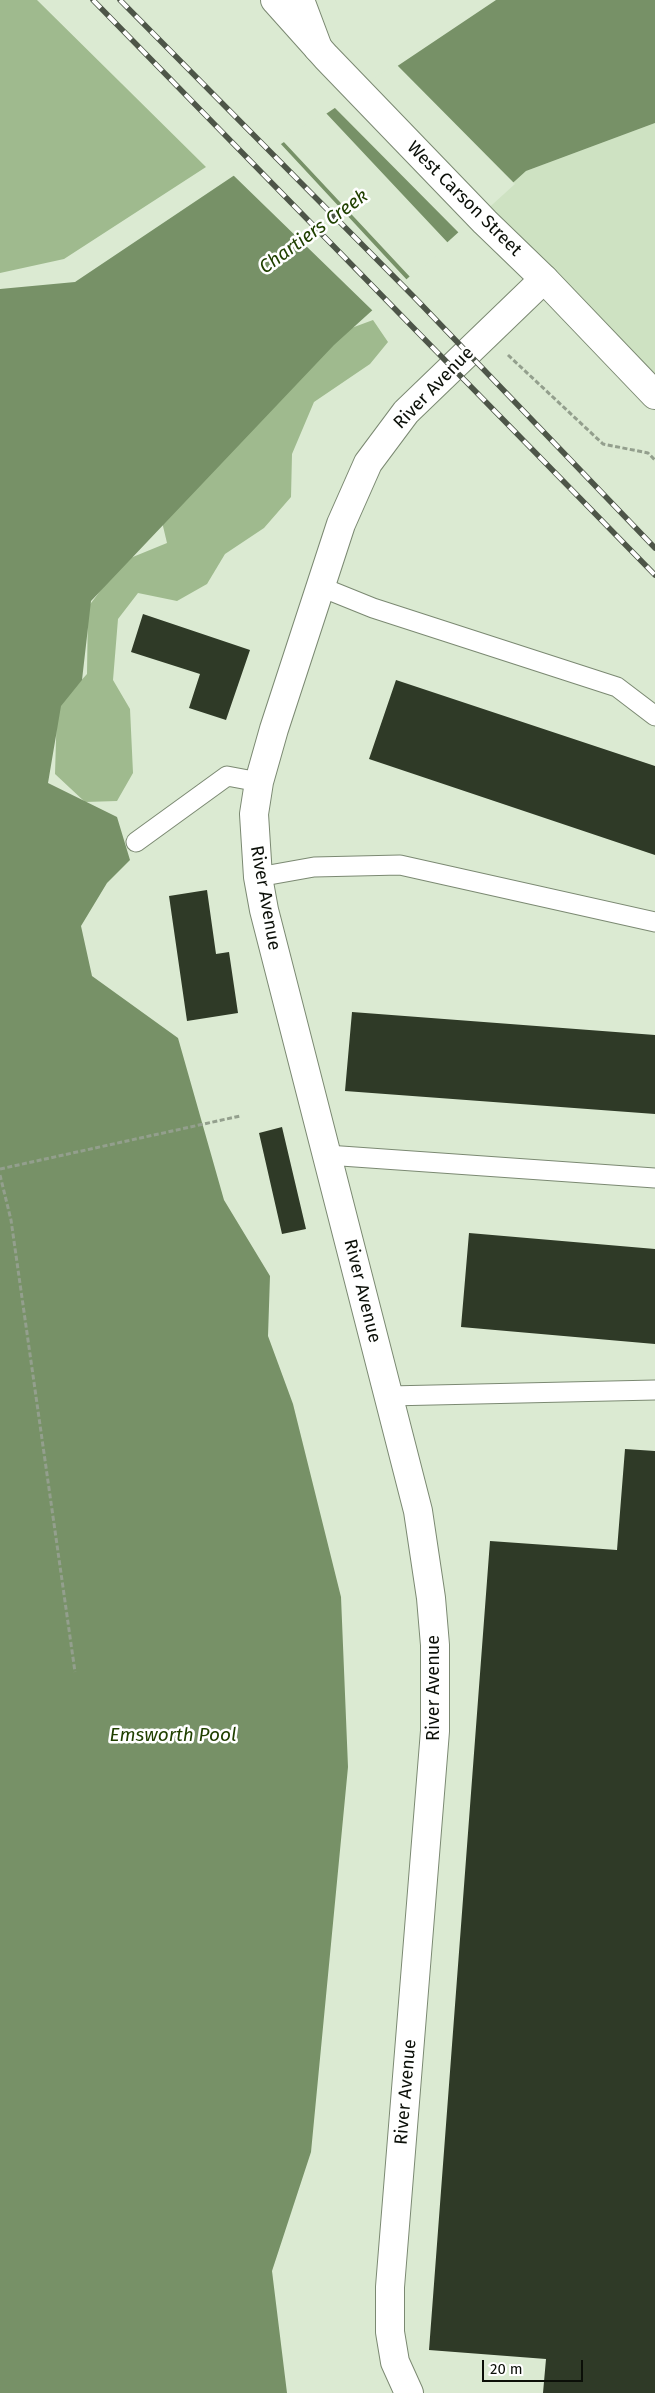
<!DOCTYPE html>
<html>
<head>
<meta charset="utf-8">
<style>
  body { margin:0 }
  #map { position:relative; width:655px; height:2393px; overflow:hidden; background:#dbead2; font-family:"Fira Sans",sans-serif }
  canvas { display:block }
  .scale { position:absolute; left:482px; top:2360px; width:101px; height:22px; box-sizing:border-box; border:2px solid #0b0f08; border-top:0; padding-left:6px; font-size:15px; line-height:18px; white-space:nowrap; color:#0b0f08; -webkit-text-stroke:4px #fff; paint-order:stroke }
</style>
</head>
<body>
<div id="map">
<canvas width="655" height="2393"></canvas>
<div class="scale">20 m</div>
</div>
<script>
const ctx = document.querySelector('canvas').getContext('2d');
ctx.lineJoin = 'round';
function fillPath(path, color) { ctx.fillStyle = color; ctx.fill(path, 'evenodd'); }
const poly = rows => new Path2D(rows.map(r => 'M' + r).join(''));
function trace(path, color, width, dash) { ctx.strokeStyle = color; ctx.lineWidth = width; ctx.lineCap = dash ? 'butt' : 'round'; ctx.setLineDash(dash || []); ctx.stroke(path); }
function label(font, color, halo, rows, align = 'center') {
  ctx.font = font + ' "Fira Sans",sans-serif'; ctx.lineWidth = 5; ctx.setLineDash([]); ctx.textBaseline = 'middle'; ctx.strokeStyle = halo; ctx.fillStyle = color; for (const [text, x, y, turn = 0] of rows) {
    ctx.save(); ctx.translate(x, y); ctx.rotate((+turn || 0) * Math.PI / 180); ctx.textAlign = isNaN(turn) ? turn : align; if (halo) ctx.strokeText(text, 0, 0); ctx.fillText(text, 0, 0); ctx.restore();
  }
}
const built = poly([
  [655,123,655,395,478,215,526,171]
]);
const forest = poly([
  [0,0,37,0,206,167,64,259,0,273],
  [373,320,388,342,370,364,314,402,292,454,291,497,264,528,225,554,207,584,177,601,138,593,118,619,113,680,130,709,133,773,117,801,85,802,55,774,57,707,87,674,88,607,123,561,167,543,158,505,346,330]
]);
const water = poly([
  [496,0,655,0,655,123,526,171,334,345,91,601,82,680,61,706,48,783,117,817,130,860,107,883,81,926,92,976,178,1038,224,1200,270,1276,268,1336,293,1404,341,1597,348,1767,311,2152,272,2271,287,2393,0,2393,0,289,75,282]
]);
const pier = poly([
  [396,64,515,184,460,234,333,106],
  [325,112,449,244,411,278,282,140],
  [279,142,408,281,374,312,232,174]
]);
const building = poly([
  [143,614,250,650,226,720,189,708,200,674,131,652],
  [396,680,655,766,655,855,369,759],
  [207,890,216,954,229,952,238,1013,187,1021,169,896],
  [352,1012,655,1035,655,1114,345,1091],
  [282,1127,306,1229,282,1234,259,1133],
  [469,1233,655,1249,655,1344,461,1327],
  [625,1449,655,1451,655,2393,543,2393,546,2359,429,2350,490,1541,617,1550]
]);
const path = poly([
  [508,355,603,444,648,453,655,460],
  [0,1169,240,1116],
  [0,1175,11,1220,75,1672]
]);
const lane = poly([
  [321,587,373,608,617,687,655,716],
  [136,842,227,776,259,782],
  [258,877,314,867,400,865,655,922],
  [327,1155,655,1178],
  [389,1396,655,1390]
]);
const street = poly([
  [544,279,655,395]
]);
const secondary = poly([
  [275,0,326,57,485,222,544,279,406,412,368,463,341,524,274,729,259,782,254,814,258,877,264,910,418,1511,431,1598,435,1645,435,1731,390,2287,390,2332,395,2362,409,2393]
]);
const primary = poly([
  [300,0,318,48]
]);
const rail = poly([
  [93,0,655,575],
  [120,0,415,298,655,548]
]);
const streetNames = [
  ["West Carson Street",464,199,45],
  ["River Avenue",434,388,-46],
  ["River Avenue",265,898,80],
  ["River Avenue",362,1291,76],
  ["River Avenue",434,1688,-90],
  ["River Avenue",406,2092,-85]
];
const waterNames = [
  ["Chartiers Creek",314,232,-36],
  ["Emsworth Pool",173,1736]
];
fillPath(built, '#cee2c2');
fillPath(forest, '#9fba8e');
fillPath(water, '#779167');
fillPath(pier, '#dbead2');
fillPath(building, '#2f3a27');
trace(lane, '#7b8972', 21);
trace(street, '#7b8972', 30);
trace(secondary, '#7b8972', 30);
trace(primary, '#7b8972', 30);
trace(path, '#939f8d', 3, [5, 2.5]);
trace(lane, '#fff', 19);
trace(street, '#fff', 28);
trace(secondary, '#fff', 28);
trace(primary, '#fff', 28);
trace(rail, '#4d5548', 5.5);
trace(rail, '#fff', 4, [11]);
label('18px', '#0b0f08', '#fff', streetNames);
label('italic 19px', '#204000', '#fff', waterNames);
</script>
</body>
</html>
